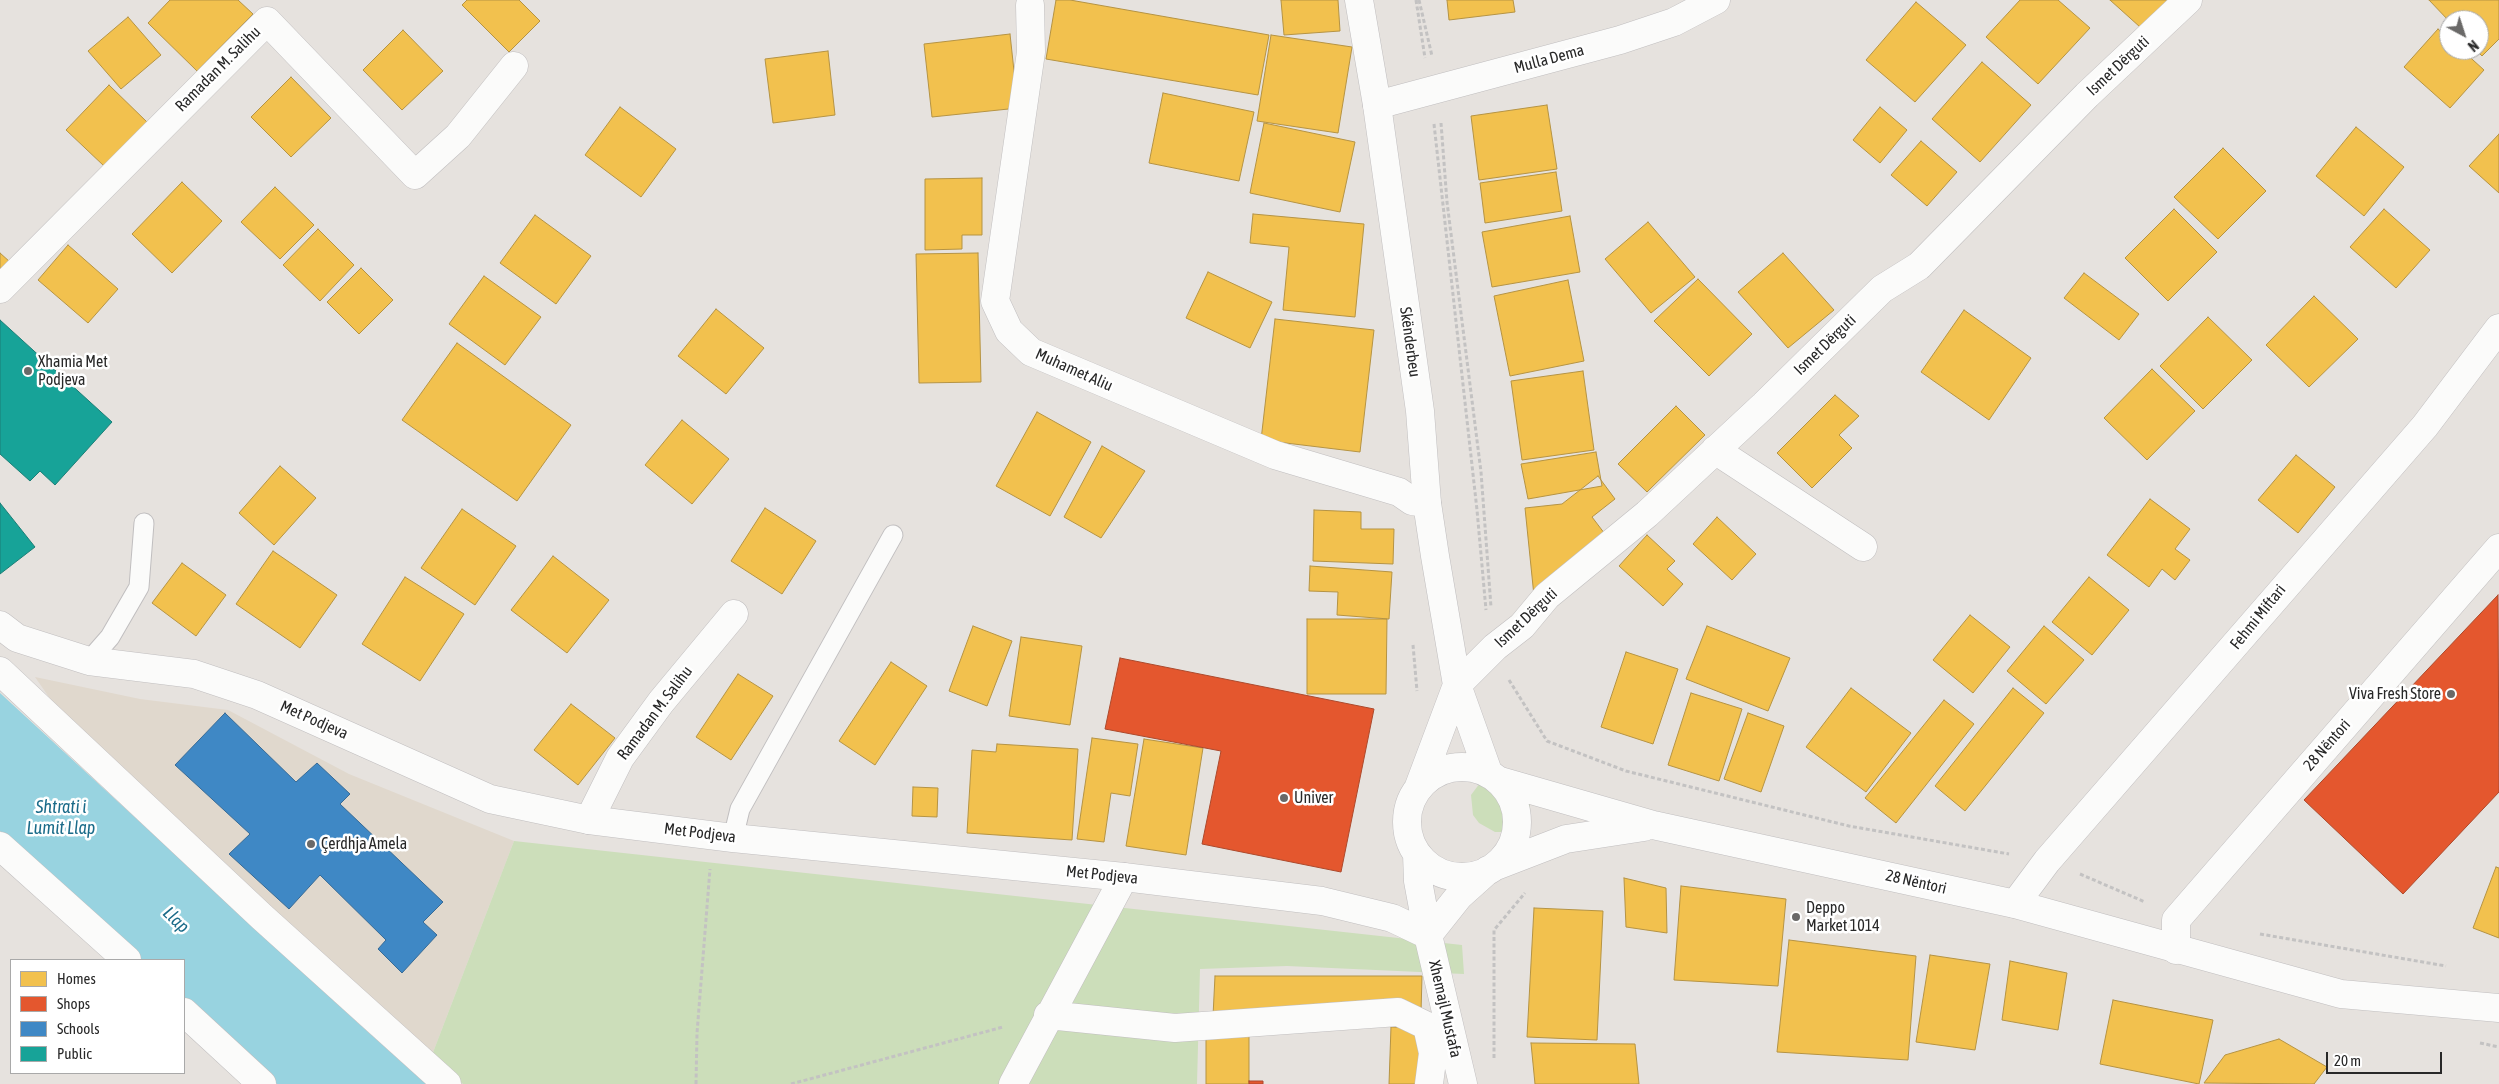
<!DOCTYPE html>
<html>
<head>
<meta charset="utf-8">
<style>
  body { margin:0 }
  #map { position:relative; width:2499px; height:1084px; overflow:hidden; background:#e6e2de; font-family:"Asap Condensed",sans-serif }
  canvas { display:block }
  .legend { position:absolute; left:10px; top:959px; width:175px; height:115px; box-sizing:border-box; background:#fff; border:1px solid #a9a9a9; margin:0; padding:6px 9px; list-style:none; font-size:15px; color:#282828 }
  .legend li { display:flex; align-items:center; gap:10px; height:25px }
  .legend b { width:25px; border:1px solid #a9a9a9 }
  .north { position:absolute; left:2439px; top:10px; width:50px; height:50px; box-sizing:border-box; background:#fff; border:1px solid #a9a9a9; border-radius:50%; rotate:140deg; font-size:14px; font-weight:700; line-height:20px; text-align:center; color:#282828 }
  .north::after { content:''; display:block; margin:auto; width:18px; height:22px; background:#6a6968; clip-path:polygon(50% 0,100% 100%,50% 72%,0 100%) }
  .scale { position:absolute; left:2326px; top:1052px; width:116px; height:22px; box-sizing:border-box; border:2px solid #282828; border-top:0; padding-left:6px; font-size:15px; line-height:18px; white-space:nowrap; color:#282828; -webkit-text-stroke:4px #fff; paint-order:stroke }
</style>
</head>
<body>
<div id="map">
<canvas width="2499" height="1084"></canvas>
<ul class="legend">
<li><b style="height:14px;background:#f2c14e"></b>Homes</li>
<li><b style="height:14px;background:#e4572e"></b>Shops</li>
<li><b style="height:14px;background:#3f88c5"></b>Schools</li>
<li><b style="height:14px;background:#17a398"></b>Public</li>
</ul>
<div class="north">N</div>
<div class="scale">20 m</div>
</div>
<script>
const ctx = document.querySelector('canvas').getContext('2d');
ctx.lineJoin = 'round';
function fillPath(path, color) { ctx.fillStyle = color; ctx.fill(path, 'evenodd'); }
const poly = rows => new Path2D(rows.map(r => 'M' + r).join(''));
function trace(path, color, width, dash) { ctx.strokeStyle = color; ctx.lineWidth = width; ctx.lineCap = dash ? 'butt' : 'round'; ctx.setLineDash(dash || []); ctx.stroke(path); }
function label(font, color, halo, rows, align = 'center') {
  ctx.font = font + ' "Asap Condensed",sans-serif'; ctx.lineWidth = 5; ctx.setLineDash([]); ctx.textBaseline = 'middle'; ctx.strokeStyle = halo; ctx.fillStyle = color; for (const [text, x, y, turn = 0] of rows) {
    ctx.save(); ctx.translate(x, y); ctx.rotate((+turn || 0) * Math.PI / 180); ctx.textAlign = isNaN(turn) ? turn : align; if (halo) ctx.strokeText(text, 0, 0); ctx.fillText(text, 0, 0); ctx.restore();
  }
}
const education = poly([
  [35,677,140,699,228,710,349,774,514,841,432,1055,60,713]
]);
const green = poly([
  [1483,779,1530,797,1530,806,1522,824,1504,832,1495,832,1479,823,1473,815,1471,795],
  [514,841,1462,945,1464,974,1287,966,1200,969,1197,1084,463,1084,432,1055]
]);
const water = poly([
  [0,693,357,1022,426,1084,277,1084,184,998,184,960,142,960,0,831]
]);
const homes = poly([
  [170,0,238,0,253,14,197,71,148,23,170,0],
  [467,0,519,0,540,21,509,52,462,5,467,0],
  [1056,0,1070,0,1269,35,1258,95,1046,59,1056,0],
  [1281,0,1338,0,1340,31,1284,35,1281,0],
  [1447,0,1513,0,1515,12,1449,20,1447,0],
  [2020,0,2058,0,2090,28,2038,84,1986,37,2020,0],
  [2110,0,2182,0,2150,36,2110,0],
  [2429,0,2499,0,2499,39,2482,56,2476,50,2479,50,2479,20,2449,21,2429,0],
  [1916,2,1966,45,1915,102,1866,60,1916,2],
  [128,17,161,55,121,89,88,51,128,17],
  [2438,29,2449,39,2449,50,2462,50,2484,70,2450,108,2404,67,2438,29],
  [403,30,443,71,402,110,363,70,403,30],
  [1010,34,1018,108,932,117,924,44,1010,34],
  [1271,35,1352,47,1338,133,1257,121,1271,35],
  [828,51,835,115,773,123,765,59,828,51],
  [1982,62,2031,105,1980,162,1932,119,1982,62],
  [291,77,331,118,291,157,251,117,291,77],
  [109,85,147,122,104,166,66,130,109,85],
  [1163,93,1254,112,1239,181,1149,163,1163,93],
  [1547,105,1557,169,1479,180,1471,116,1547,105],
  [620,107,676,149,641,197,585,155,620,107],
  [1880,107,1907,130,1880,163,1853,140,1880,107],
  [1264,123,1355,142,1340,212,1250,193,1264,123],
  [2356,127,2404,167,2364,216,2316,176,2356,127],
  [2499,134,2499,193,2469,166,2499,134],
  [1921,141,1957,172,1927,206,1891,175,1921,141],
  [2223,148,2266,191,2218,239,2174,197,2223,148],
  [1556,172,1562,211,1485,223,1480,183,1556,172],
  [982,178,982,235,962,235,962,249,925,250,925,179,982,178],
  [182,182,222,221,172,273,132,234,182,182],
  [275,187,314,225,280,259,241,222,275,187],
  [2174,209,2217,252,2168,301,2125,258,2174,209],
  [2384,209,2430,250,2396,288,2350,247,2384,209],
  [1253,214,1364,224,1355,317,1283,310,1289,247,1250,243,1253,214],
  [535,215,591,256,556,304,500,263,535,215],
  [1570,216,1580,272,1492,287,1482,232,1570,216],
  [1648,222,1695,277,1651,313,1605,259,1648,222],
  [318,229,354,265,320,301,283,265,318,229],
  [68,245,118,289,88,323,38,280,68,245],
  [0,253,10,262,0,273,0,253],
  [978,253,981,382,919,383,916,254,978,253],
  [1783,253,1834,310,1788,348,1738,292,1783,253],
  [361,268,393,300,359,334,327,302,361,268],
  [1208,272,1272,302,1250,348,1186,318,1208,272],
  [2084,273,2139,314,2119,340,2064,298,2084,273],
  [484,276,541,317,505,365,449,324,484,276],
  [1698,279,1752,334,1709,376,1654,321,1698,279],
  [1568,280,1584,361,1510,376,1494,296,1568,280],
  [2314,296,2358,339,2309,387,2266,345,2314,296],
  [716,309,764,348,726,394,678,356,716,309],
  [1964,310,2031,358,1989,420,1921,372,1964,310],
  [2208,317,2252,360,2203,409,2160,366,2208,317],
  [1275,319,1374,330,1360,452,1261,440,1275,319],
  [457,343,571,425,517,501,402,420,457,343],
  [2152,369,2195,411,2147,460,2104,418,2152,369],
  [1583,371,1594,450,1522,460,1511,381,1583,371],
  [1835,395,1859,416,1839,435,1852,448,1812,488,1777,453,1835,395],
  [1676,406,1705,435,1647,492,1618,464,1676,406],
  [1037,412,1091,442,1050,516,996,486,1037,412],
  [682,420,729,459,692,504,645,465,682,420],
  [1102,446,1145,471,1101,538,1064,517,1102,446],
  [1596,452,1602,486,1528,499,1521,464,1596,452],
  [2296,455,2335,487,2298,533,2258,500,2296,455],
  [280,466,316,498,274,545,239,513,280,466],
  [1598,476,1615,499,1592,517,1608,538,1534,596,1525,508,1562,504,1598,476],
  [2150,499,2190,529,2175,549,2190,560,2175,580,2162,569,2149,587,2107,555,2150,499],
  [765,508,816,541,782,594,731,561,765,508],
  [462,509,516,546,475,605,421,568,462,509],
  [1314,510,1361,512,1361,529,1394,529,1393,564,1313,561,1314,510],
  [1717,517,1756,554,1732,580,1693,544,1717,517],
  [1647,535,1675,561,1667,569,1683,584,1663,606,1619,566,1647,535],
  [273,551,337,595,300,648,236,604,273,551],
  [553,556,609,600,567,653,511,610,553,556],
  [182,563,226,595,196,636,152,603,182,563],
  [1310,566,1392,572,1389,619,1337,615,1338,592,1309,591,1310,566],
  [405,577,464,614,420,681,362,644,405,577],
  [2089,577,2129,610,2092,655,2052,622,2089,577],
  [1970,615,2010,647,1973,693,1933,660,1970,615],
  [1307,619,1387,619,1386,694,1307,694,1307,619],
  [973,626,1012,641,987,706,949,691,973,626],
  [1707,626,1790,658,1768,711,1686,679,1707,626],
  [2044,626,2084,660,2046,704,2007,671,2044,626],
  [1021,637,1082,646,1070,725,1009,716,1021,637],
  [1626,652,1678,669,1653,744,1601,727,1626,652],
  [891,662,927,686,875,765,839,741,891,662],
  [738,674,773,696,731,760,696,737,738,674],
  [1851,688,1911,733,1866,792,1806,747,1851,688],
  [2013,688,2044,713,1965,811,1935,786,2013,688],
  [1691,693,1742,709,1719,781,1668,765,1691,693],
  [1944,700,1974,724,1896,823,1865,798,1944,700],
  [571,704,615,738,578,785,534,750,571,704],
  [1748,713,1784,726,1761,792,1724,779,1748,713],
  [1092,738,1138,744,1130,796,1111,793,1104,842,1077,839,1092,738],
  [1144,739,1203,748,1186,855,1126,846,1144,739],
  [997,744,1078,749,1072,840,967,833,972,750,996,752,997,744],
  [913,787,938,788,937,817,912,816,913,787],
  [2496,867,2499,868,2499,938,2473,928,2496,867],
  [1624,878,1666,888,1667,933,1626,927,1624,878],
  [1681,886,1786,899,1778,986,1674,980,1681,886],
  [1534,908,1603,911,1597,1040,1527,1037,1534,908],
  [1789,940,1916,956,1908,1060,1777,1052,1789,940],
  [1930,955,1990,964,1975,1050,1916,1042,1930,955],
  [2010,961,2067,973,2058,1030,2002,1020,2010,961],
  [1215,976,1422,976,1421,1013,1213,1016,1215,976],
  [2113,1000,2213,1020,2199,1084,2100,1064,2113,1000],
  [1391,1027,1423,1028,1422,1084,1389,1084,1391,1027],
  [1206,1031,1249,1031,1249,1084,1206,1084,1206,1031],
  [2279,1039,2327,1067,2314,1084,2204,1083,2225,1055,2279,1039],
  [1531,1043,1635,1044,1639,1084,1535,1084,1531,1043]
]);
const shops = poly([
  [2498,595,2499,792,2403,894,2304,800,2498,595],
  [1120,658,1374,709,1341,872,1202,844,1221,751,1105,729,1120,658],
  [1249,1081,1263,1081,1263,1084,1249,1084,1249,1081]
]);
const schools = poly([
  [225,713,296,782,317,763,350,794,340,804,443,902,423,922,437,935,402,973,378,949,386,940,320,875,289,909,229,854,250,834,175,765,225,713]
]);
const public = poly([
  [0,320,112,422,55,485,40,471,30,481,0,454,0,320],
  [0,503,35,547,0,574,0,503]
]);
const path = poly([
  [1416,0,1425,58],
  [1419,0,1432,56],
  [1441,123,1447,202,1481,472,1491,607],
  [1434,124,1477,510,1486,610],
  [1413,645,1417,691],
  [1509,680,1547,741,1626,771,1849,826,2009,854],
  [2080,874,2145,902],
  [2260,934,2446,966],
  [2480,1043,2499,1047],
  [1494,1058,1494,930,1525,893],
  [696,1084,697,1033,710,869],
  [791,1084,1003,1027]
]);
const lane = poly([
  [89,661,110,637,139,587,144,523],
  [733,838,740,809,893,535]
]);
const street = poly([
  [1030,5,1031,52,995,301,1009,331,1031,352,1275,455,1399,492,1412,501,1427,503],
  [1377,105,1620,40,1674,22,1716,0],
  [0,289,267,21,415,175,458,136,514,66],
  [1715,450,1863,547],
  [0,671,262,917,447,1084],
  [1457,685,1495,647,1522,626,1547,596,1647,514,1764,405,1882,289,1919,266,2087,95,2188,0],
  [589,820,620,758,661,702,734,614],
  [0,846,127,960],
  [2015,904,2047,861,2425,426,2499,328],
  [2176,950,2176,920,2499,548],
  [184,1012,262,1084],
  [1048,1015,1175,1028,1398,1012,1427,1026,1433,1053,1429,1084],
  [1013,1084,1124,877]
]);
const secondary = poly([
  [1359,0,1377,105,1420,411,1427,503,1435,556,1457,685,1488,772],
  [0,625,17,638,89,661,194,674,257,695,490,799,589,820,733,838,1124,877,1322,901,1392,918,1428,935],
  '1407 822a55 55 0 1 1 110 0a55 55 0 1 1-110 0Z',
  [1500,781,1653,825,2015,904,2341,994,2499,1008],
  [1418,789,1457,685],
  [1417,854,1418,881,1428,935,1463,1084],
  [1496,866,1566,839,1644,827],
  [1428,935,1459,896,1488,870]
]);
const markers = [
  [28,371,5,"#6a6968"],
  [2451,694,5,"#6a6968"],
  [1284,798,5,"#6a6968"],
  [311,844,5,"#6a6968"],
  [1796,917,5,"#6a6968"]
];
const streetNames = [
  ["Mulla Dema",1549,59,-15],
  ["Ismet Dërguti",2118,66,-43],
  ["Ramadan M. Salihu",218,69,-45],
  ["Skënderbeu",1410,342,82],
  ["Ismet Dërguti",1825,345,-44],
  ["Muhamet Aliu",1074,370,24],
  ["Fehmi Miftari",2258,617,-51],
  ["Ismet Dërguti",1526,618,-43],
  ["Ramadan M. Salihu",655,713,-53],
  ["Met Podjeva",314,720,24],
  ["28 Nëntori",2327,745,-49],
  ["Met Podjeva",700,833,7],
  ["Met Podjeva",1102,875,6],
  ["28 Nëntori",1916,882,13],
  ["Xhemajl Mustafa",1445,1009,77]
];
const poiNames = [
  ["Xhamia Met",38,362],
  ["Podjeva",38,380],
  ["Viva Fresh Store",2441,694,"right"],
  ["Univer",1294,798],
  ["Çerdhja Amela",321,844],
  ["Deppo",1806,908],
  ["Market 1014",1806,926]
];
const waterNames = [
  ["Shtrati i",61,807],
  ["Lumit Llap",61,828],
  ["Llap",176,920,44]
];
fillPath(education, '#e0d8cd');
fillPath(green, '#ccdeba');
fillPath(water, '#98d3e0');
fillPath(homes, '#f2c14e');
trace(homes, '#b59343', 1);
fillPath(shops, '#e4572e');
trace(shops, '#ac492c', 1);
fillPath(schools, '#3f88c5');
trace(schools, '#386b96', 1);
fillPath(public, '#17a398');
trace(public, '#1c7e76', 1);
trace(lane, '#c0bebf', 21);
trace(street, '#c0bebf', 29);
trace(secondary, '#c0bebf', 29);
trace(path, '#c3c2c2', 3, [4, 2.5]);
trace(lane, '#fbfbfa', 19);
trace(street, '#fbfbfa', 28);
trace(secondary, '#fbfbfa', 28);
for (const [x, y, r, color] of markers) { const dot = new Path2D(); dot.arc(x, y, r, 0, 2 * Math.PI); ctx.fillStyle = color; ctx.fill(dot); trace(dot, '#fff', 2); }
label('16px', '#282828', '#fff', streetNames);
label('16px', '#282828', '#fff', poiNames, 'left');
label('italic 18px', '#1a6b89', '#fff', waterNames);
</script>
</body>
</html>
